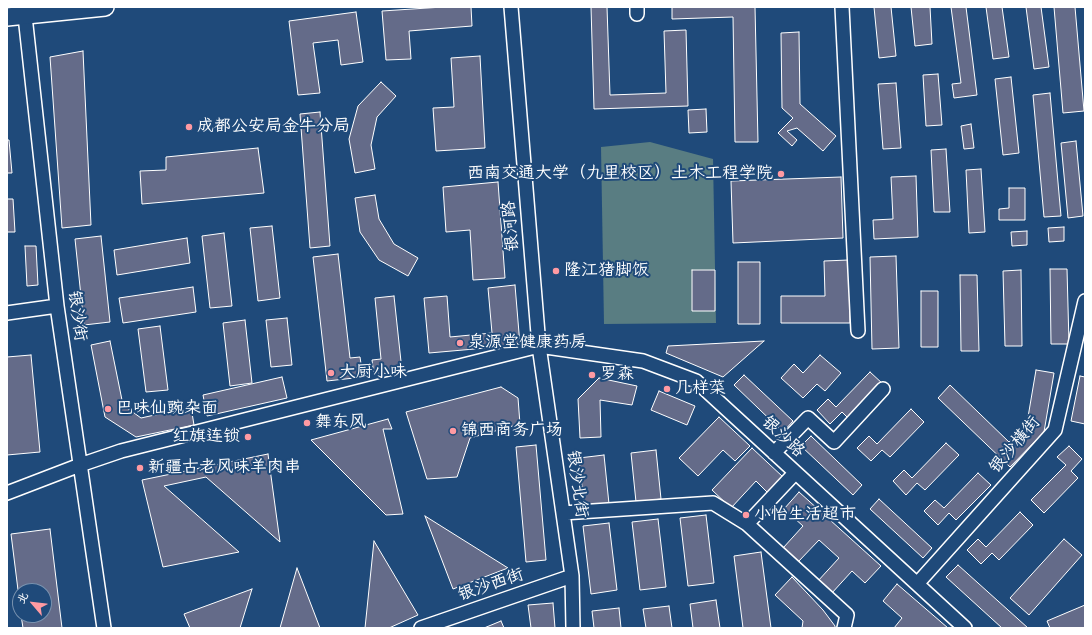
<!DOCTYPE html>
<html>
<head>
<meta charset="utf-8">
<style>
  body { margin:0 }
  #map { position:relative; width:1092px; height:635px; overflow:hidden; background:#1f4a7a; font-family:Caveat,"LXGW WenKai TC",sans-serif }
  canvas { display:block }
  .frame { position:absolute; inset:0; border:8px solid #fff; pointer-events:none }
  .north { position:absolute; left:12px; top:583px; width:40px; height:40px; box-sizing:border-box; background:#1f4a7a; border:1px solid #7992af; border-radius:50%; rotate:298deg; font-size:11px; font-weight:700; line-height:16px; text-align:center; color:#fff }
  .north::after { content:''; display:block; margin:auto; width:14px; height:18px; background:#ff9aa2; clip-path:polygon(50% 0,100% 100%,50% 72%,0 100%) }
</style>
</head>
<body>
<div id="map">
<canvas width="1092" height="635"></canvas>
<div class="frame"></div>
<div class="north">北</div>
</div>
<script>
const ctx = document.querySelector('canvas').getContext('2d');
ctx.lineJoin = 'round';
function fillPath(path, color) { ctx.fillStyle = color; ctx.fill(path, 'evenodd'); }
const poly = rows => new Path2D(rows.map(r => 'M' + r).join(''));
function trace(path, color, width, dash) { ctx.strokeStyle = color; ctx.lineWidth = width; ctx.lineCap = dash ? 'butt' : 'round'; ctx.setLineDash(dash || []); ctx.stroke(path); }
function label(font, color, halo, rows, align = 'center') {
  ctx.font = font + ' Caveat,"LXGW WenKai TC",sans-serif'; ctx.lineWidth = 4; ctx.setLineDash([]); ctx.textBaseline = 'middle'; ctx.strokeStyle = halo; ctx.fillStyle = color; for (const [text, x, y, turn = 0] of rows) {
    ctx.save(); ctx.translate(x, y); ctx.rotate((+turn || 0) * Math.PI / 180); ctx.textAlign = isNaN(turn) ? turn : align; if (halo) ctx.strokeText(text, 0, 0); ctx.fillText(text, 0, 0); ctx.restore();
  }
}
const green = poly([
  [650,142,713,159,716,323,604,324,601,147]
]);
const building = poly([
  [443,7,471,7,472,26,409,31,411,59,386,60,382,11,443,7],
  [591,7,607,7,610,95,666,93,664,31,686,30,688,106,594,109,591,7],
  [672,7,755,7,758,142,735,142,733,17,672,19,672,7],
  [874,7,891,7,896,56,879,58,874,7],
  [911,7,930,7,932,44,915,46,911,7],
  [951,7,966,7,977,95,954,98,952,84,961,83,951,7],
  [986,7,1002,7,1009,57,993,59,986,7],
  [1026,7,1041,7,1049,67,1034,69,1026,7],
  [1054,7,1075,7,1084,111,1063,113,1054,7],
  [356,12,363,62,341,65,338,40,313,43,320,93,298,95,289,21,356,12],
  [799,32,800,104,836,136,823,151,797,128,787,131,797,140,792,146,778,133,793,118,782,108,781,33,799,32],
  [83,51,91,225,62,228,50,57,83,51],
  [480,56,485,148,436,151,433,108,454,107,451,58,480,56],
  [938,74,942,125,926,126,923,75,938,74],
  [1011,77,1019,153,1003,155,995,79,1011,77],
  [381,82,396,96,377,117,371,145,375,169,355,173,349,139,358,106,381,82],
  [896,83,901,148,883,149,878,84,896,83],
  [1050,93,1061,216,1044,217,1033,95,1050,93],
  [706,109,707,132,689,133,688,110,706,109],
  [320,112,330,246,310,248,300,114,320,112],
  [971,124,974,148,964,149,961,126,971,124],
  [7,140,9,140,12,173,7,173,7,140],
  [1076,141,1083,216,1068,218,1061,143,1076,141],
  [258,148,264,193,142,204,140,171,166,170,166,157,258,148],
  [946,149,950,212,934,212,931,150,946,149],
  [981,169,985,232,969,233,966,170,981,169],
  [916,176,918,237,874,239,873,220,893,219,891,177,916,176],
  [841,177,843,238,733,243,731,181,841,177],
  [498,182,505,278,473,280,470,230,446,232,443,187,498,182],
  [1009,188,1025,188,1025,220,999,220,999,209,1009,208,1009,188],
  [375,195,379,219,394,244,418,258,408,276,379,260,360,232,355,198,375,195],
  [7,199,13,199,15,232,7,232,7,199],
  [272,226,280,298,258,301,250,228,272,226],
  [1064,227,1064,241,1049,242,1048,228,1064,227],
  [1027,231,1027,245,1012,246,1011,232,1027,231],
  [224,233,232,306,210,308,202,236,224,233],
  [101,236,110,322,84,325,75,239,101,236],
  [187,238,190,263,117,275,114,250,187,238],
  [25,246,36,246,38,285,27,286,25,246],
  [338,254,350,358,360,357,363,377,327,381,313,257,338,254],
  [896,256,899,348,872,349,870,257,896,256],
  [849,260,850,323,781,323,781,296,825,296,824,261,849,260],
  [738,262,760,262,760,324,738,324,738,262],
  [1050,269,1067,269,1069,344,1051,344,1050,269],
  [692,270,715,270,715,311,692,311,692,270],
  [1021,270,1022,346,1005,346,1003,271,1021,270],
  [960,275,977,275,979,351,961,351,960,275],
  [515,285,520,345,429,353,424,298,447,296,450,337,492,333,488,288,515,285],
  [193,287,196,312,123,323,119,298,193,287],
  [921,291,938,291,938,347,921,347,921,291],
  [394,296,402,371,374,375,372,360,381,359,375,298,394,296],
  [287,318,292,365,271,367,266,320,287,318],
  [245,320,252,383,230,386,223,323,245,320],
  [160,326,168,390,146,392,138,329,160,326],
  [110,341,123,405,141,418,191,407,194,425,136,437,105,417,91,345,110,341],
  [764,341,723,377,666,353,668,346,764,341],
  [31,355,40,452,7,455,7,357,31,355],
  [820,355,841,373,825,391,817,384,803,398,781,378,794,364,803,373,820,355],
  [1036,370,1054,373,1044,432,1010,467,938,398,950,385,1009,442,1027,423,1036,370],
  [870,372,883,384,849,419,842,412,830,424,817,410,828,399,836,407,870,372],
  [744,375,793,421,783,432,734,385,744,375],
  [1080,376,1085,377,1085,424,1071,421,1080,376],
  [282,377,287,398,207,416,203,395,282,377],
  [599,378,637,386,632,405,600,400,601,437,580,438,578,399,599,378],
  [501,387,518,398,520,424,470,438,457,477,427,479,406,412,501,387],
  [659,391,695,406,687,425,651,410,659,391],
  [911,409,924,422,890,457,882,450,871,461,857,448,869,436,877,444,911,409],
  [719,417,750,446,735,461,723,450,698,476,679,458,719,417],
  [388,419,392,429,383,429,403,514,386,515,311,440,388,419],
  [811,436,862,485,853,495,801,446,811,436],
  [946,443,959,455,925,490,917,483,906,495,893,481,904,470,912,478,946,443],
  [536,445,546,560,526,562,516,447,536,445],
  [1069,446,1082,459,1071,471,1078,478,1044,513,1031,500,1066,465,1057,457,1069,446],
  [752,448,783,477,768,493,756,481,731,508,712,490,752,448],
  [656,450,661,499,636,502,631,453,656,450],
  [268,454,280,542,206,477,164,486,239,552,163,567,142,480,268,454],
  [604,455,609,504,584,506,579,458,604,455],
  [978,473,991,485,956,520,949,513,938,525,924,511,935,500,944,508,978,473],
  [799,492,881,566,865,583,852,571,831,594,817,582,839,558,819,540,798,562,783,548,803,526,784,509,799,492],
  [879,499,932,548,923,558,870,509,879,499],
  [1020,512,1033,525,999,560,992,553,981,564,967,550,978,539,986,547,1020,512],
  [706,515,714,583,688,586,680,518,706,515],
  [425,516,508,568,453,589,425,516],
  [658,519,666,587,640,590,632,522,658,519],
  [609,523,617,590,591,594,583,526,609,523],
  [50,529,62,628,23,628,21,615,44,615,44,591,20,591,20,606,11,534,50,529],
  [1064,539,1082,555,1029,615,1010,598,1064,539],
  [374,541,418,615,389,628,365,628,374,541],
  [761,552,771,628,743,628,734,556,761,552],
  [958,565,1028,628,1002,628,946,577,958,565],
  [297,568,320,628,280,628,297,568],
  [792,577,823,610,835,626,835,628,802,628,803,621,775,595,792,577],
  [897,584,948,628,894,628,902,618,883,601,897,584],
  [252,589,240,628,190,628,184,614,252,589],
  [716,600,720,628,693,628,690,604,716,600],
  [553,603,555,628,531,628,528,605,553,603],
  [1085,605,1085,628,1050,628,1047,621,1085,605],
  [669,606,672,628,646,628,643,609,669,606],
  [619,608,621,628,594,628,592,611,619,608],
  [501,621,504,628,484,628,501,621]
]);
const minor = poly([
  [24,7,57,306,104,628],
  [511,7,539,346,572,576,573,628],
  [637,7,637,14],
  [842,7,858,331],
  [7,313,57,306],
  [774,453,808,418,834,442,883,389],
  [795,473,747,524,847,615,844,628],
  [7,493,80,465,121,451,539,346,643,361,696,381,965,628],
  [563,513,713,503,747,524],
  [917,584,1055,430,1085,301],
  [421,628,572,576]
]);
const major = poly([
  [7,17,105,7]
]);
const markers = [
  [189,127,4,"#ff9aa2"],
  [781,174,4,"#ff9aa2"],
  [556,271,4,"#ff9aa2"],
  [460,343,4,"#ff9aa2"],
  [331,373,4,"#ff9aa2"],
  [592,375,4,"#ff9aa2"],
  [667,389,4,"#ff9aa2"],
  [108,409,4,"#ff9aa2"],
  [307,423,4,"#ff9aa2"],
  [453,431,4,"#ff9aa2"],
  [248,437,4,"#ff9aa2"],
  [140,468,4,"#ff9aa2"],
  [746,515,4,"#ff9aa2"]
];
const poiNames = [
  ["成都公安局金牛分局",197,127],
  ["西南交通大学（九里校区）土木工程学院",773,174,"right"],
  ["隆江猪脚饭",564,271],
  ["泉源堂健康药房",468,343],
  ["大厨小味",339,373],
  ["罗森",600,375],
  ["几样菜",675,389],
  ["巴味仙豌杂面",116,409],
  ["舞东风",315,423],
  ["锦西商务广场",461,431],
  ["红旗连锁",240,437,"right"],
  ["新疆古老风味羊肉串",148,468],
  ["小怡生活超市",754,515]
];
const streetNames = [
  ["银河路",511,226,-95],
  ["银沙街",77,316,82],
  ["银沙路",783,437,43],
  ["银沙横街",1015,445,-50],
  ["银沙北街",577,484,82],
  ["银沙西街",491,585,-19]
];
fillPath(green, '#597d82');
fillPath(building, '#646b89');
trace(building, '#fff', 1);
trace(minor, '#fff', 16);
trace(major, '#fff', 20);
trace(minor, '#1f4a7a', 13);
trace(major, '#1f4a7a', 17);
for (const [x, y, r, color] of markers) { const dot = new Path2D(); dot.arc(x, y, r, 0, 2 * Math.PI); ctx.fillStyle = color; ctx.fill(dot); trace(dot, '#1f4a7a', 1.5); }
label('17px', '#fff', '#1f4a7a', poiNames, 'left');
label('17px', '#fff', '#1f4a7a', streetNames);
</script>
</body>
</html>
